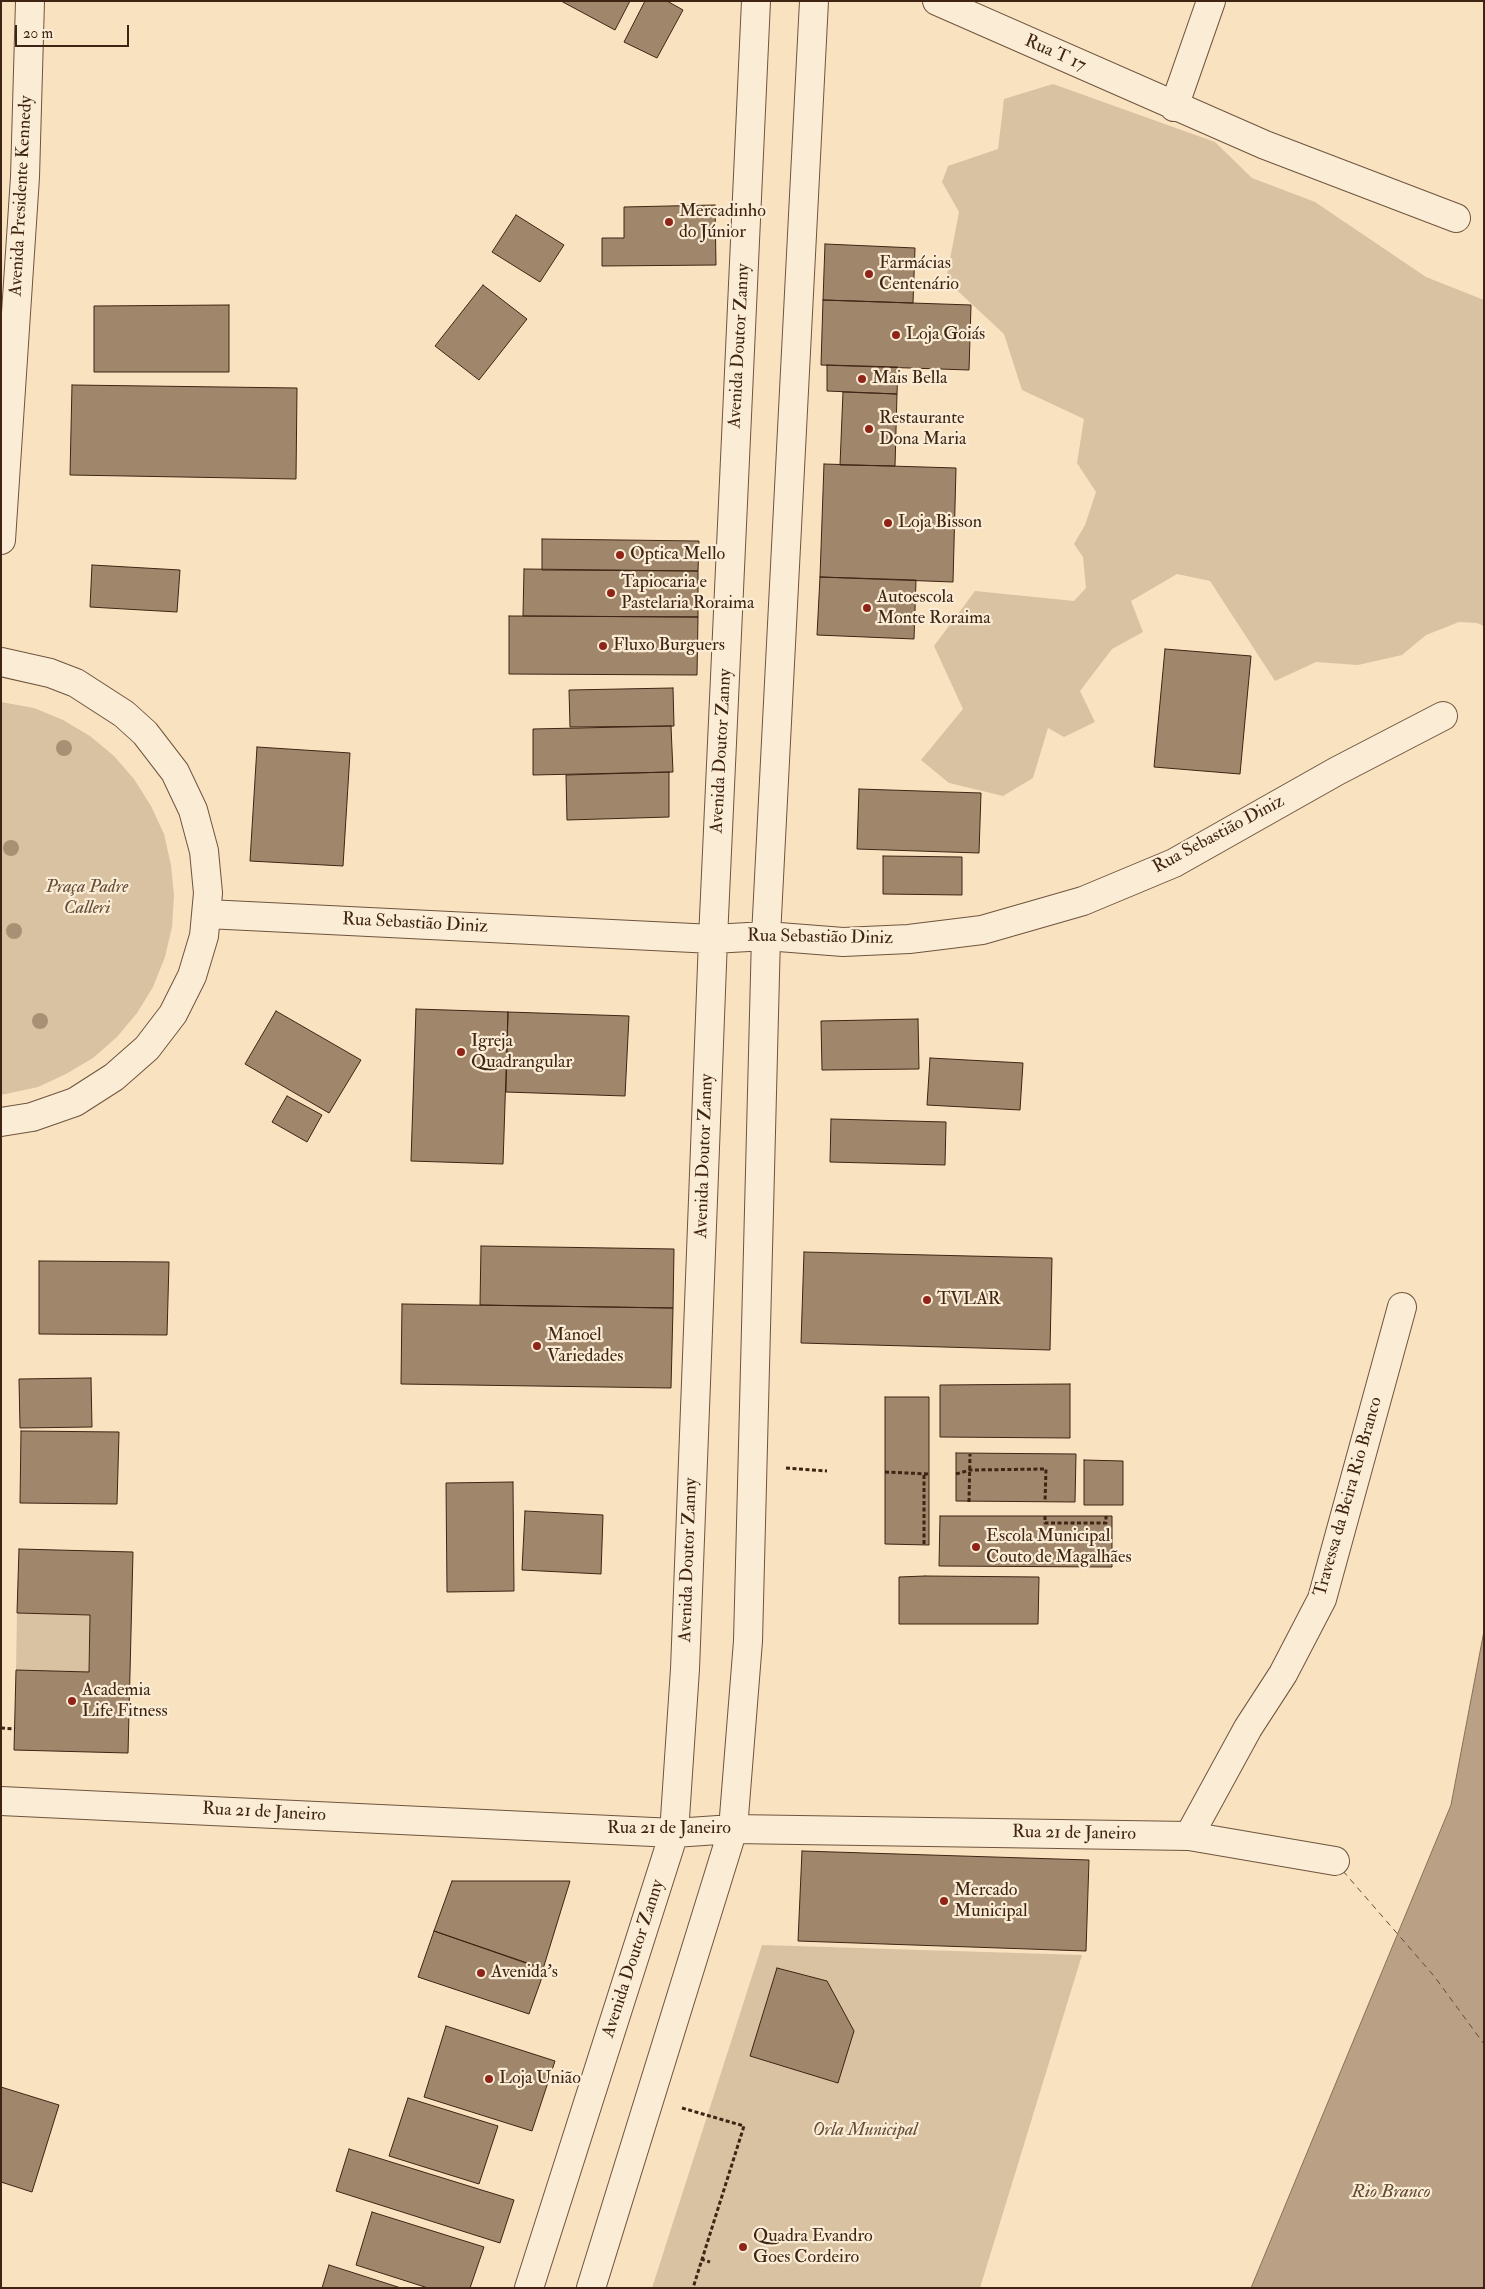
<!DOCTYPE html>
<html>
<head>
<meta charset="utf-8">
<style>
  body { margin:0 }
  #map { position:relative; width:1485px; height:2289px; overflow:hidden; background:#f9e2bf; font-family:"IM FELL Double Pica",serif }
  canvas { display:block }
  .frame { position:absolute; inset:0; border:2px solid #3f2413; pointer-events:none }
  .scale { position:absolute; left:15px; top:25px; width:114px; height:22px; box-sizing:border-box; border:2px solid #3f2413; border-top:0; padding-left:6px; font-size:15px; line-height:18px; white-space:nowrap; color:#3f2413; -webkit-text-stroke:4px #fbecd5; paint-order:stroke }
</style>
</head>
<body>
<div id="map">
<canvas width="1485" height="2289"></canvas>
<div class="frame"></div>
<div class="scale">20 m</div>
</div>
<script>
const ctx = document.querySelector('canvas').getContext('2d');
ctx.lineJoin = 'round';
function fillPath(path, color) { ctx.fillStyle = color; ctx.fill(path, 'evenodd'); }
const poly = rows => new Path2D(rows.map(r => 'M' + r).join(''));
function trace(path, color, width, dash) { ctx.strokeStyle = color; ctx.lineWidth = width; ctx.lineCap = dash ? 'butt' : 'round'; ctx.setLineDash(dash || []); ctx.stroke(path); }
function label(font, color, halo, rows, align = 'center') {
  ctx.font = font + ' "IM FELL Double Pica",serif'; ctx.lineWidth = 4.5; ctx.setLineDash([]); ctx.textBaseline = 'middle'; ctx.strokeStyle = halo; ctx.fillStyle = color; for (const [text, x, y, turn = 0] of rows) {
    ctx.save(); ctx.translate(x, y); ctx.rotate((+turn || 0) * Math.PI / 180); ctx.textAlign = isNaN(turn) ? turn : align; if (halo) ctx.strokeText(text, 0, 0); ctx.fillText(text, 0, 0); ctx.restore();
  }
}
const green = poly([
  [1053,84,1215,142,1252,178,1315,202,1426,277,1484,300,1484,626,1477,623,1459,622,1426,635,1402,655,1358,665,1316,662,1275,681,1210,581,1177,574,1131,601,1143,632,1112,649,1080,691,1095,722,1064,737,1048,728,1033,778,1003,796,949,783,921,760,963,709,934,646,975,591,1074,601,1086,588,1083,557,1074,544,1085,525,1096,492,1077,463,1084,419,1022,390,1004,334,946,280,959,212,942,182,948,166,998,149,1004,99],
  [1,702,34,708,63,720,90,736,114,756,134,779,151,806,164,834,171,865,174,896,172,927,165,957,153,987,137,1013,117,1037,93,1058,66,1074,38,1087,1,1095],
  [17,1613,90,1615,89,1672,16,1670],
  [762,1945,1082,1955,980,2288,652,2288]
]);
const water = poly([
  [1484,1631,1484,2288,1251,2288,1451,1805,1484,1631]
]);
const ferry = poly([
  [1343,1871,1434,1976,1484,2044]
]);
const building = poly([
  [561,1,630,1,615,30,561,1],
  [645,1,667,1,683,10,657,58,624,42,645,1],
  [715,205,716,265,602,266,602,238,624,238,624,207,715,205],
  [516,215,564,245,540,282,492,252,516,215],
  [825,244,915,248,913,303,823,300,825,244],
  [483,285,527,319,479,380,435,346,483,285],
  [823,300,971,305,969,370,821,365,823,300],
  [229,305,229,372,94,372,94,306,229,305],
  [827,365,898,367,897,394,827,391,827,365],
  [72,385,297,388,296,479,70,475,72,385],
  [843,392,897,394,895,466,840,465,843,392],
  [824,464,956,468,953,582,820,577,824,464],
  [542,539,699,541,698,571,542,570,542,539],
  [92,565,180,570,177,612,90,607,92,565],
  [524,569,698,571,698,617,523,616,524,569],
  [820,577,916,580,914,639,817,635,820,577],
  [509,616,698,617,697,675,509,674,509,616],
  [1165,649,1251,656,1240,774,1154,767,1165,649],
  [673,688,674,726,570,727,569,690,673,688],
  [671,726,673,772,533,775,533,729,671,726],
  [257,747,350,753,343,866,250,861,257,747],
  [669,772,669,817,567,820,566,775,669,772],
  [859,789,981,793,979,853,857,849,859,789],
  [883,856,962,857,962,895,883,894,883,856],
  [416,1009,508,1012,503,1164,411,1161,416,1009],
  [276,1011,361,1060,329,1113,245,1064,276,1011],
  [508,1012,629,1016,625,1096,506,1092,508,1012],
  [918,1019,919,1069,822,1070,821,1021,918,1019],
  [930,1058,1023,1063,1020,1110,927,1105,930,1058],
  [287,1096,322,1115,307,1142,272,1122,287,1096],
  [831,1119,946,1122,945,1165,830,1162,831,1119],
  [481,1246,674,1249,673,1308,480,1305,481,1246],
  [804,1252,1052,1258,1050,1350,801,1343,804,1252],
  [39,1261,169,1262,167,1335,39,1334,39,1261],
  [402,1304,673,1308,671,1388,401,1384,402,1304],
  [91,1378,92,1427,20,1428,19,1379,91,1378],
  [1070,1384,1070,1438,940,1437,940,1385,1070,1384],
  [885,1397,929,1397,929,1545,885,1544,885,1397],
  [21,1431,119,1432,117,1504,20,1503,21,1431],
  [956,1453,1076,1454,1075,1502,956,1501,956,1453],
  [1084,1460,1123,1461,1123,1505,1084,1505,1084,1460],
  [513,1482,514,1591,447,1592,446,1483,513,1482],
  [525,1511,603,1515,601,1574,522,1570,525,1511],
  [940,1516,1112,1516,1112,1567,939,1566,940,1516],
  [19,1549,133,1552,128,1753,14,1750,16,1670,89,1672,90,1615,17,1613,19,1549],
  [925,1576,1039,1577,1038,1624,899,1624,899,1577,925,1576],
  [802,1851,1089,1860,1086,1951,798,1941,802,1851],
  [452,1881,570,1881,543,1969,434,1931,452,1881],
  [434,1931,545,1969,529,2014,418,1977,434,1931],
  [777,1968,827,1981,854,2031,838,2083,750,2056,777,1968],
  [446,2026,555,2061,532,2131,424,2097,446,2026],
  [1,2087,59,2105,32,2192,1,2182,1,2087],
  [408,2098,498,2126,479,2184,389,2156,408,2098],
  [349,2149,514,2200,500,2243,336,2191,349,2149],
  [372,2212,484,2247,470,2288,428,2288,356,2265,372,2212],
  [329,2265,401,2288,322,2288,329,2265]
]);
const path = poly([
  [786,1468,827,1471],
  [885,1472,929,1474],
  [956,1474,970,1470,1046,1469,1045,1502],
  [969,1502,970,1454],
  [1045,1516,1045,1523,1106,1523,1106,1516],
  [924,1544,924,1473],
  [1,1728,15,1729],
  [682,2108,744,2126,693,2288],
  [701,2259,710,2262]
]);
const minor = poly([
  [937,1,1265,145,1456,218],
  [1174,107,1211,1],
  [1,540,25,177,30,1],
  [1,662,50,673,76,683,124,714,145,733,175,772,193,810,204,851,208,893,204,936,192,976,173,1014,147,1048,114,1077,75,1102,32,1117,1,1122],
  [207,914,713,939,766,936,843,942,909,939,982,930,1083,901,1174,863,1337,771,1443,716],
  [1,1801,674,1833,733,1829,1189,1836,1335,1861],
  [1189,1836,1248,1728,1283,1674,1322,1599,1402,1307],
  [529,2288,674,1833,685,1669,713,939,756,1],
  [591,2288,733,1829,748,1641,766,936,814,1]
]);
const trees = [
  [64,748],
  [11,848],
  [14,931],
  [40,1021]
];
const markers = [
  [669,222,5,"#8f2418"],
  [869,274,5,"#8f2418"],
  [896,335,5,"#8f2418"],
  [862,379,5,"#8f2418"],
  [869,429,5,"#8f2418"],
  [888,523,5,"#8f2418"],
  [620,555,5,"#8f2418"],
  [611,593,5,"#8f2418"],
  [867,608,5,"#8f2418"],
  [603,646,5,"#8f2418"],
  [461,1052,5,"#8f2418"],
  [927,1300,5,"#8f2418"],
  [537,1346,5,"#8f2418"],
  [976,1547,5,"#8f2418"],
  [72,1701,5,"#8f2418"],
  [944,1901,5,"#8f2418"],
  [481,1973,5,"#8f2418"],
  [489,2079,5,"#8f2418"],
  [743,2247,5,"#8f2418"]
];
const streetNames = [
  ["Rua T 17",1055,54,24],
  ["Avenida Presidente Kennedy",22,196,-87],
  ["Avenida Doutor Zanny",740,346,-87],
  ["Avenida Doutor Zanny",722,751,-87],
  ["Rua Sebastião Diniz",1219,835,-28],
  ["Rua Sebastião Diniz",415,924,3],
  ["Rua Sebastião Diniz",820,938,1],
  ["Avenida Doutor Zanny",705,1156,-88],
  ["Travessa da Beira Rio Branco",1349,1497,-74],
  ["Avenida Doutor Zanny",689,1560,-88],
  ["Rua 21 de Janeiro",264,1813,3],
  ["Rua 21 de Janeiro",669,1829],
  ["Rua 21 de Janeiro",1074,1834,1],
  ["Avenida Doutor Zanny",634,1959,-72]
];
const poiNames = [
  ["Mercadinho",679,212],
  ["do Júnior",679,233],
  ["Farmácias",879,264],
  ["Centenário",879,285],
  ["Loja Goiás",906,335],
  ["Mais Bella",872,379],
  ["Restaurante",879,419],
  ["Dona Maria",879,440],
  ["Loja Bisson",898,523],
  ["Optica Mello",630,555],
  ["Tapiocaria e",621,583],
  ["Pastelaria Roraima",621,604],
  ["Autoescola",877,598],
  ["Monte Roraima",877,619],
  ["Fluxo Burguers",613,646],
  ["Igreja",471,1042],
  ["Quadrangular",471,1063],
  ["TVLAR",937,1300],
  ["Manoel",547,1336],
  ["Variedades",547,1357],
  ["Escola Municipal",986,1537],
  ["Couto de Magalhães",986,1558],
  ["Academia",82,1691],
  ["Life Fitness",82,1712],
  ["Mercado",954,1891],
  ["Municipal",954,1912],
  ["Avenida's",491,1973],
  ["Loja União",499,2079],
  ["Quadra Evandro",753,2237],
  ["Goes Cordeiro",753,2258]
];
const parkNames = [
  ["Praça Padre",87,888],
  ["Calleri",87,909],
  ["Orla Municipal",865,2131]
];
const waterNames = [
  ["Rio Branco",1391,2193]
];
fillPath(green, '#d9c2a2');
fillPath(water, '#baa185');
trace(water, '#896f57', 1);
trace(ferry, '#644a35', 1, [6, 5]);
fillPath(building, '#a0876c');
trace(building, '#3f2413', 1);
trace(minor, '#6e543e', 30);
trace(path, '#3f2413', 3, [4, 2.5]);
trace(minor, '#fbecd5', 28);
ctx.fillStyle = '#a89074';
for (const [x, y] of trees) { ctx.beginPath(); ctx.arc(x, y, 8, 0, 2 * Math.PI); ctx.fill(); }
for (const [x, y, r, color] of markers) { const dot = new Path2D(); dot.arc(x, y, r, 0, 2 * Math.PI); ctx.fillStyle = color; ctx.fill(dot); trace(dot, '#fbecd5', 2); }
label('18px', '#3f2413', '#fbecd5', streetNames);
label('18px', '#3f2413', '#fbecd5', poiNames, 'left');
label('italic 18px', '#664c37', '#fbecd5', parkNames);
label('italic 19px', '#644a35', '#fbecd5', waterNames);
</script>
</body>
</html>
